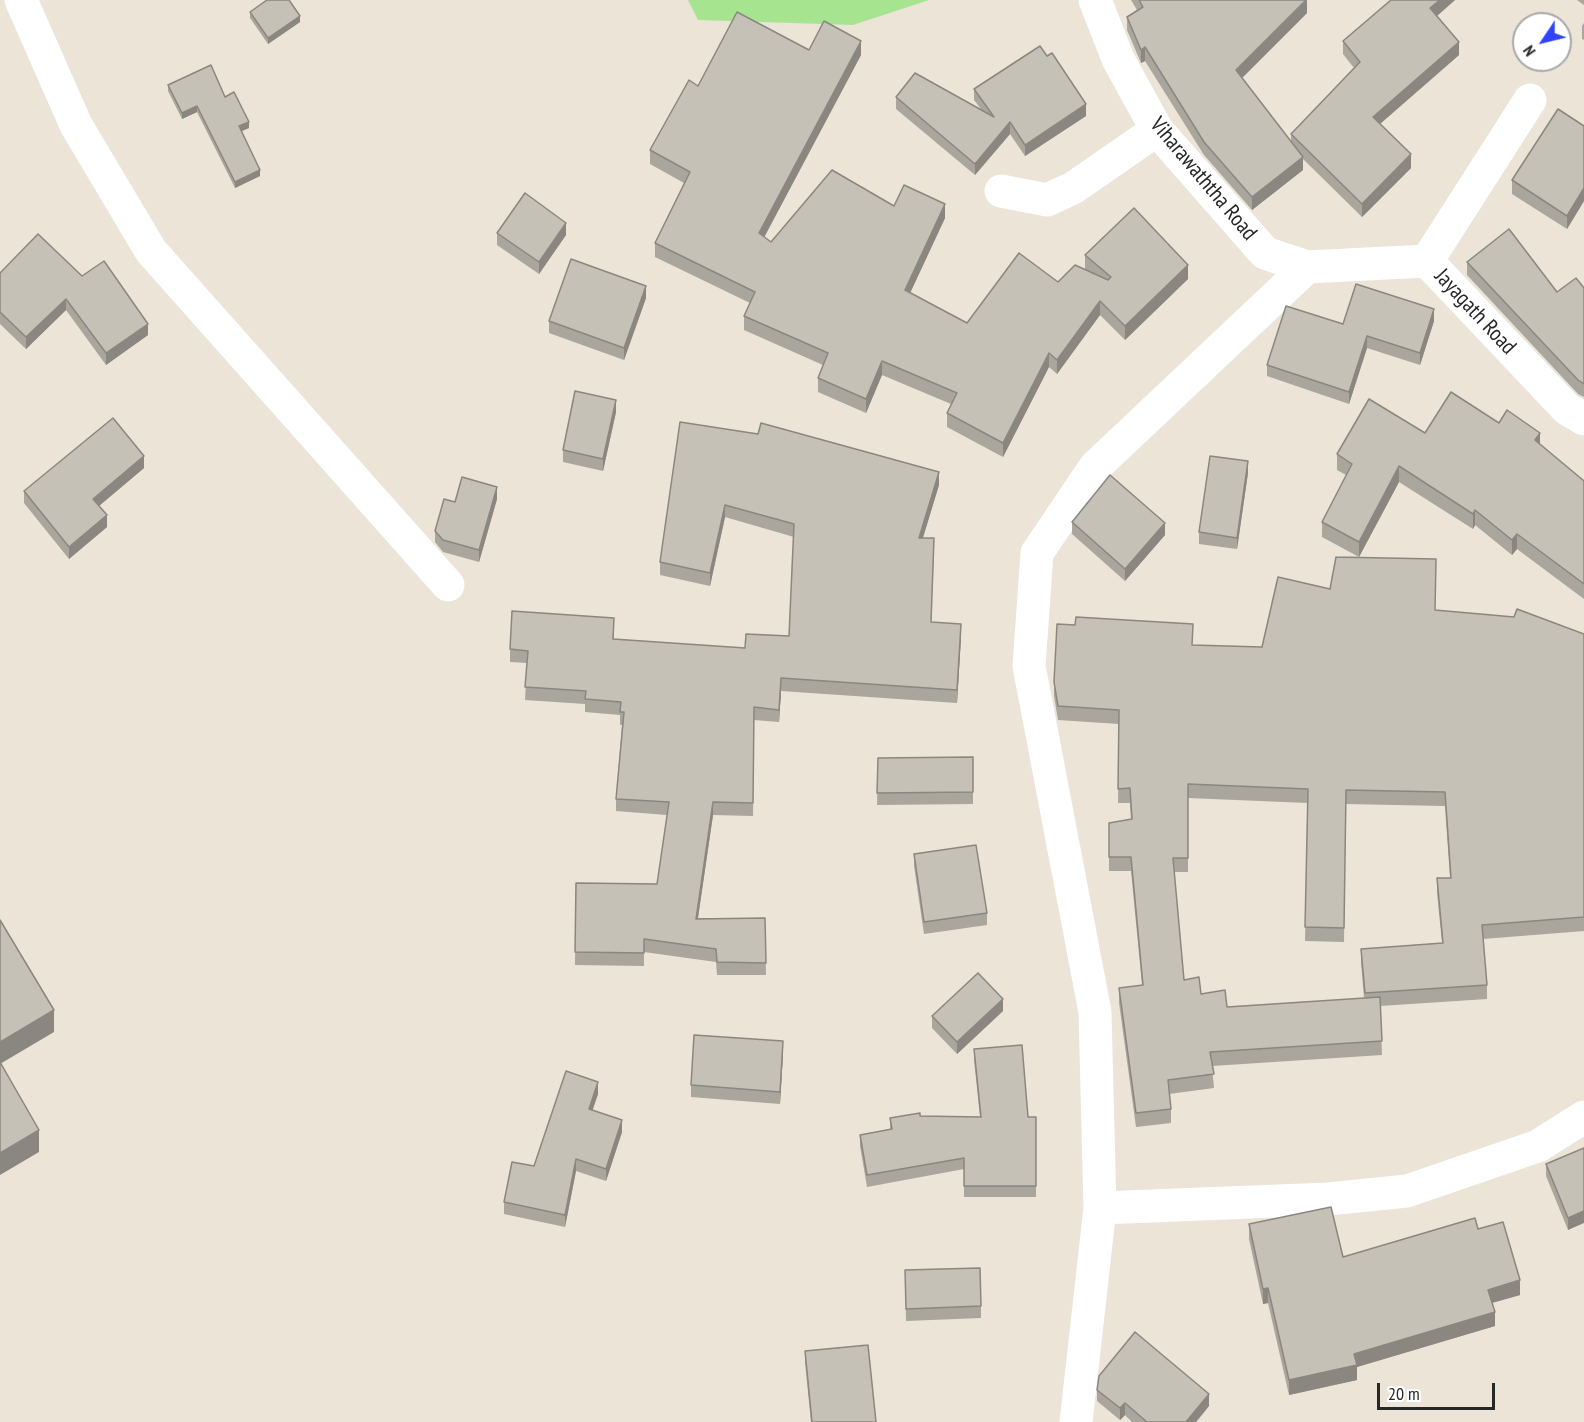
<!DOCTYPE html>
<html>
<head>
<meta charset="utf-8">
<style>
  body { margin:0 }
  #map { position:relative; width:1584px; height:1422px; overflow:hidden; background:#ebe4d7; font-family:"PT Sans Narrow",sans-serif }
  canvas { display:block }
  .north { position:absolute; left:1512px; top:12px; width:60px; height:60px; box-sizing:border-box; background:#fff; border:2px solid #a9a9a9; border-radius:50%; rotate:235deg; font-size:16px; font-weight:700; line-height:24px; text-align:center; color:#272727 }
  .north::after { content:''; display:block; margin:auto; width:21px; height:27px; background:#3044ff; clip-path:polygon(50% 0,100% 100%,50% 72%,0 100%) }
  .scale { position:absolute; left:1377px; top:1383px; width:118px; height:27px; box-sizing:border-box; border:3px solid #272727; border-top:0; padding-left:8px; font-size:18px; line-height:21px; white-space:nowrap; color:#272727; -webkit-text-stroke:4px #fff; paint-order:stroke }
</style>
</head>
<body>
<div id="map">
<canvas width="1584" height="1422"></canvas>
<div class="north">N</div>
<div class="scale">20 m</div>
</div>
<script>
const ctx = document.querySelector('canvas').getContext('2d');
ctx.lineJoin = 'round';
function fillPath(path, color) { ctx.fillStyle = color; ctx.fill(path, 'evenodd'); }
const poly = rows => new Path2D(rows.map(r => 'M' + r).join(''));
function trace(path, color, width, dash) { ctx.strokeStyle = color; ctx.lineWidth = width; ctx.lineCap = dash ? 'butt' : 'round'; ctx.setLineDash(dash || []); ctx.stroke(path); }
function label(font, color, halo, rows, align = 'center') {
  ctx.font = font + ' "PT Sans Narrow",sans-serif'; ctx.lineWidth = 6; ctx.setLineDash([]); ctx.textBaseline = 'middle'; ctx.strokeStyle = halo; ctx.fillStyle = color; for (const [text, x, y, turn = 0] of rows) {
    ctx.save(); ctx.translate(x, y); ctx.rotate((+turn || 0) * Math.PI / 180); ctx.textAlign = isNaN(turn) ? turn : align; if (halo) ctx.strokeText(text, 0, 0); ctx.fillText(text, 0, 0); ctx.restore();
  }
}
const green = poly([
  [688,0,929,0,853,25,698,20]
]);
const minor = poly([
  [21,0,76,125,151,251,448,585],
  [1095,0,1118,59,1157,130,1265,253,1307,267,1427,261,1567,409,1584,419],
  [1001,191,1047,200,1073,188,1157,130],
  [1427,261,1530,100],
  [1100,1208,1328,1199,1407,1191,1538,1146,1584,1117],
  [1076,1422,1100,1208,1095,1012,1029,666,1037,553,1095,467,1307,267]
]);
const wall = poly([
  [1131,0,1307,0,1307,13,1242,78,1291,142,1291,134,1354,68,1343,54,1343,41,1391,0,1455,0,1437,16,1459,55,1380,124,1411,168,1362,217,1303,159,1303,170,1252,210,1204,155,1145,61,1141,63,1127,30,1127,17,1137,10],
  [1577,0,1584,0,1584,5],
  [250,12,300,22,268,44,250,18],
  [1584,23,1584,40,1582,39,1582,26],
  [809,50,861,55,764,237,771,242,894,206,945,218,910,293,967,323,1085,269,1085,255,1188,279,1125,340,1100,315,1057,374,1049,367,1003,457,947,427,947,413,951,404,882,375,866,413,818,392,818,378,823,365,744,330,744,316,750,303,655,257,655,243,684,183,650,164,650,150,698,86],
  [168,85,225,97,249,128,242,131,260,176,235,188,197,112,182,119,168,91],
  [974,89,1086,116,1025,156,1010,134,975,175,896,109,896,97,981,109,974,100],
  [1584,126,1584,201,1567,229,1512,194,1512,180],
  [497,233,566,235,539,274,497,245],
  [1467,262,1557,292,1584,288,1584,397,1578,394,1467,275],
  [0,273,82,276,148,335,106,365,66,310,26,349,0,324],
  [646,298,624,360,549,333,549,321],
  [1434,321,1420,365,1367,348,1349,404,1267,376,1267,365,1343,324],
  [616,412,603,471,563,462,563,450],
  [680,422,939,485,923,538,934,551,931,622,961,637,957,703,781,691,779,722,754,720,753,816,713,815,698,918,765,918,766,975,717,975,716,962,644,952,644,966,575,965,576,883,657,884,667,815,616,811,616,799,622,725,620,725,620,715,585,712,585,704,525,700,527,663,510,662,510,649,614,631,614,639,745,648,789,636,794,537,725,517,710,586,660,575,660,562],
  [1499,423,1540,445,1584,481,1584,599,1517,549,1512,555,1475,525,1473,529,1399,482,1359,557,1322,537,1322,522,1346,475,1337,470,1337,454,1425,433],
  [144,468,99,506,107,527,69,559,24,503,24,491],
  [1248,473,1237,549,1199,544,1199,532],
  [497,499,479,562,443,552,435,542,435,531,455,502],
  [1072,522,1165,535,1125,581,1072,534],
  [1330,589,1436,610,1584,634,1584,931,1483,939,1487,985,1487,999,1380,1006,1382,1055,1212,1066,1214,1088,1169,1094,1171,1109,1171,1123,1136,1127,1119,1003,1119,988,1142,985,1131,871,1109,871,1109,823,1131,820,1130,803,1118,803,1119,724,1058,720,1054,696,1054,682,1193,645,1262,647],
  [1188,798,1308,803,1305,941,1344,942,1346,804,1445,806,1450,878,1437,878,1437,893,1442,943,1361,949,1361,963,1364,998,1227,1007,1201,994,1184,980,1174,872,1188,872],
  [973,757,973,804,877,805,878,758],
  [914,854,987,913,987,925,924,934,914,866],
  [1003,1011,957,1054,932,1028,932,1016],
  [974,1049,1028,1117,1036,1117,1036,1197,964,1197,964,1169,867,1187,860,1146,860,1135,890,1129,890,1118,920,1116,980,1117,974,1060],
  [783,1053,780,1104,691,1097,691,1085],
  [598,1094,592,1110,622,1132,606,1181,576,1171,565,1227,504,1214,504,1202,534,1166],
  [1584,1148,1568,1230,1546,1176,1546,1164],
  [1249,1224,1343,1257,1478,1229,1520,1295,1492,1303,1495,1326,1357,1367,1357,1380,1289,1395,1268,1303,1263,1304,1249,1239],
  [905,1270,981,1306,981,1318,906,1321],
  [805,1351,876,1422,811,1422,805,1362],
  [1097,1390,1209,1406,1196,1422,1132,1422,1125,1415,1120,1420,1097,1401]
]);
const shadedWall = poly([
  [1307,0,1307,13,1236,84,1236,70],
  [1440,0,1455,0,1430,22,1430,8],
  [300,16,300,22,268,44,268,38],
  [861,41,861,55,759,247,759,233],
  [1459,42,1459,55,1373,130,1373,117],
  [1145,47,1145,61,1141,63,1141,50],
  [1086,104,1086,116,1025,156,1025,145],
  [197,106,197,112,182,119,182,113],
  [249,122,249,128,239,132,239,126],
  [1010,122,1010,134,975,175,975,164],
  [1411,154,1411,168,1362,217,1362,204],
  [1303,157,1303,170,1252,210,1252,197],
  [260,170,260,176,235,188,235,182],
  [1584,188,1584,201,1567,229,1567,216],
  [945,204,945,218,905,304,905,290],
  [566,223,566,235,539,274,539,262],
  [1188,265,1188,279,1125,340,1125,326],
  [646,286,646,298,624,360,624,348],
  [66,299,66,310,26,349,26,337],
  [1100,301,1100,315,1057,374,1057,360],
  [1434,309,1434,321,1420,365,1420,353],
  [148,324,148,335,106,365,106,353],
  [1367,336,1367,348,1349,404,1349,392],
  [1049,353,1049,367,1003,457,1003,443],
  [882,361,882,375,866,413,866,399],
  [616,400,616,412,603,471,603,459],
  [1540,433,1540,448,1535,440],
  [144,456,144,468,93,511,93,499],
  [1248,461,1248,473,1237,549,1237,538],
  [1399,466,1399,482,1359,557,1359,542],
  [939,472,939,485,919,550,919,538],
  [497,487,497,499,479,562,479,550],
  [725,505,725,517,710,586,710,573],
  [1475,510,1475,525,1473,529,1473,514],
  [107,515,107,527,69,559,69,547],
  [1165,523,1165,535,1125,581,1125,569],
  [1517,534,1517,549,1512,555,1512,540],
  [961,624,961,637,957,703,957,690],
  [781,678,781,691,779,722,779,710],
  [713,802,713,815,696,931,696,919],
  [1003,999,1003,1011,957,1054,957,1042],
  [54,1010,54,1032,0,1064,0,1042],
  [783,1041,783,1053,780,1104,780,1092],
  [598,1082,598,1094,589,1121,589,1109],
  [622,1120,622,1132,606,1181,606,1169],
  [39,1130,39,1152,0,1175,0,1153],
  [576,1159,576,1171,565,1227,565,1215],
  [1584,1211,1584,1223,1568,1230,1568,1218],
  [1520,1280,1520,1295,1488,1304,1488,1290],
  [1268,1288,1268,1303,1263,1304,1263,1289],
  [1495,1312,1495,1326,1357,1367,1357,1380,1289,1395,1289,1380,1354,1354],
  [1209,1394,1209,1406,1196,1422,1186,1422],
  [1125,1403,1125,1415,1120,1420,1120,1408]
]);
const building = poly([
  [267,0,289,0,300,16,268,38,250,12,267,0],
  [1139,0,1306,0,1236,70,1303,157,1252,197,1204,142,1145,47,1141,50,1127,17,1143,7,1139,0],
  [1391,0,1440,0,1430,8,1459,42,1373,117,1411,154,1362,204,1291,134,1360,62,1343,41,1391,0],
  [737,12,809,50,824,21,861,41,759,233,771,242,832,170,894,206,904,185,945,204,905,290,967,323,1019,253,1058,282,1075,265,1108,280,1111,277,1085,255,1134,208,1188,265,1125,326,1100,301,1057,360,1049,353,1003,443,947,413,957,393,882,361,866,399,818,378,828,353,744,316,755,292,655,243,690,172,650,150,689,80,698,86,737,12],
  [1040,46,1047,56,1052,53,1086,104,1025,145,1010,122,975,164,896,97,915,73,994,117,974,89,1040,46],
  [211,65,225,97,234,92,249,122,239,126,260,170,235,182,197,106,182,113,168,85,211,65],
  [1558,109,1584,126,1584,188,1567,216,1512,180,1558,109],
  [525,193,566,223,539,262,497,233,525,193],
  [1509,229,1557,292,1576,278,1584,288,1584,384,1578,380,1467,262,1509,229],
  [38,234,82,276,104,261,148,324,106,353,66,299,26,337,0,312,0,273,38,234],
  [571,259,646,286,624,348,549,321,571,259],
  [1356,284,1434,309,1420,353,1367,336,1349,392,1267,365,1286,306,1343,324,1356,284],
  [575,391,616,400,603,459,563,450,575,391],
  [1451,392,1499,423,1507,410,1540,433,1535,440,1584,481,1584,584,1517,534,1512,540,1475,510,1473,514,1399,466,1359,542,1322,522,1352,464,1337,454,1369,399,1425,433,1451,392],
  [113,418,144,456,93,499,107,515,69,547,24,491,113,418],
  [680,422,758,434,761,423,939,472,919,538,934,538,931,622,961,624,957,690,781,678,779,710,754,707,753,803,713,802,696,919,765,918,766,963,717,962,716,949,644,939,644,953,575,952,576,883,657,884,669,802,616,799,624,712,620,712,621,702,585,699,586,691,525,687,528,651,510,649,512,611,614,618,613,639,745,648,746,634,789,636,794,524,725,505,710,573,660,562,680,422],
  [1210,456,1248,461,1237,538,1199,532,1210,456],
  [1110,475,1165,523,1125,569,1072,522,1110,475],
  [462,477,497,487,479,550,443,540,435,531,444,499,455,502,462,477],
  [1336,557,1436,559,1435,610,1514,617,1517,609,1584,634,1584,917,1482,925,1487,985,1365,993,1361,949,1443,943,1437,878,1451,878,1445,792,1346,790,1344,928,1305,927,1308,789,1188,784,1188,858,1173,858,1184,980,1199,977,1201,994,1225,990,1227,1007,1380,997,1382,1041,1210,1052,1214,1074,1168,1080,1171,1109,1136,1113,1119,988,1143,985,1131,857,1109,857,1109,823,1132,819,1130,788,1118,789,1119,710,1058,706,1054,682,1057,624,1075,625,1076,617,1193,624,1192,645,1262,647,1278,577,1330,589,1336,557],
  [973,757,973,792,877,793,878,758,973,757],
  [976,845,987,913,924,922,914,854,976,845],
  [0,920,54,1010,0,1042,0,920],
  [978,973,1003,999,957,1042,932,1016,978,973],
  [694,1035,783,1041,780,1092,691,1085,694,1035],
  [1022,1045,1028,1117,1036,1117,1036,1186,964,1186,964,1158,867,1175,860,1135,892,1129,890,1118,920,1113,920,1116,981,1117,974,1049,1022,1045],
  [0,1062,39,1130,0,1153,0,1062],
  [566,1071,598,1082,589,1109,622,1120,606,1169,576,1159,565,1215,504,1202,512,1162,534,1166,566,1071],
  [1584,1148,1584,1211,1568,1218,1546,1164,1584,1148],
  [1331,1207,1343,1257,1475,1218,1478,1229,1503,1222,1520,1280,1488,1290,1495,1312,1354,1354,1357,1365,1289,1380,1268,1288,1263,1289,1249,1224,1331,1207],
  [980,1268,981,1306,906,1309,905,1270,980,1268],
  [1135,1332,1209,1394,1186,1422,1147,1422,1125,1403,1120,1408,1097,1390,1099,1376,1135,1332],
  [868,1345,876,1422,812,1422,805,1351,868,1345]
]);
const streetNames = [
  ["Viharawaththa Road",1203,179,50],
  ["Jayagath Road",1475,312,47]
];
fillPath(green, '#a6e490');
trace(minor, '#fff', 33);
fillPath(wall, '#a9a69d');
fillPath(shadedWall, '#8a8780');
fillPath(building, '#c5c1b7');
trace(building, '#8a8780', 1.5);
label('22px', '#272727', '#fff', streetNames);
</script>
</body>
</html>
